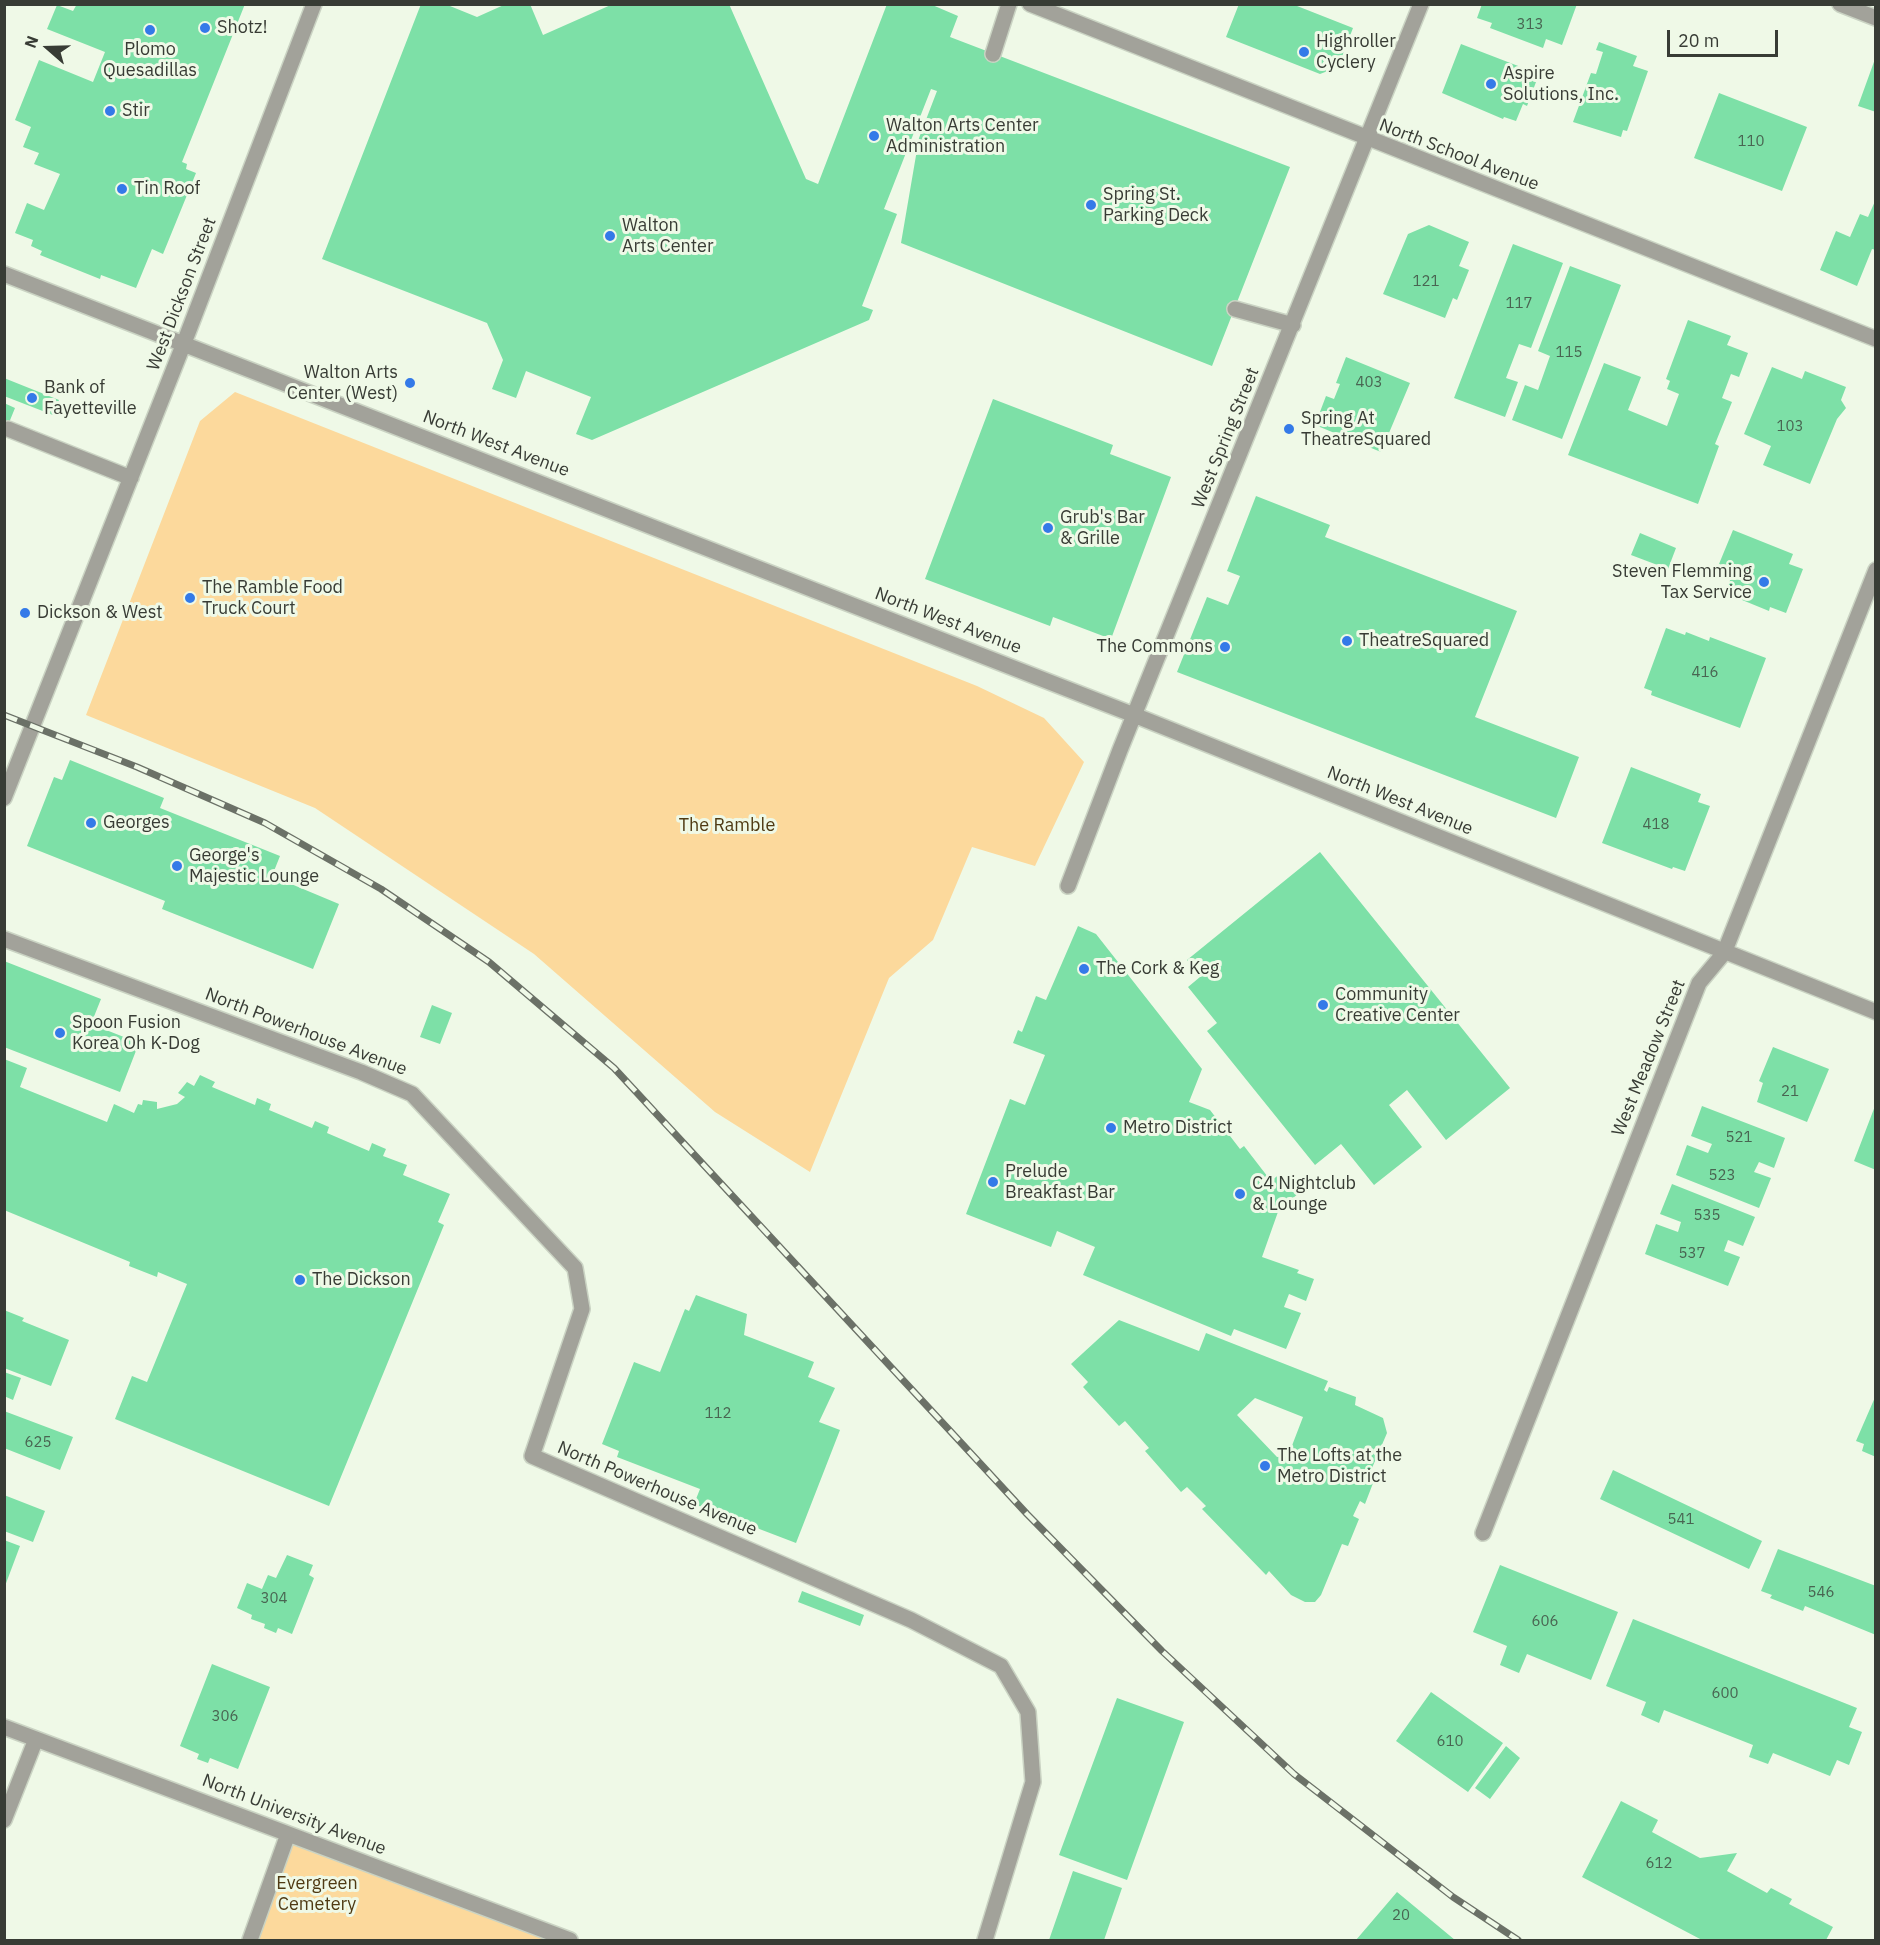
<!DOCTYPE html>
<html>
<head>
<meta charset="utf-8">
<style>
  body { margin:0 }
  #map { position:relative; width:1880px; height:1945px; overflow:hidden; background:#eff9e7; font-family:"IBM Plex Sans",sans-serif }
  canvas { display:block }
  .frame { position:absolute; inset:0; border:6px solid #383c35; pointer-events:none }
  .north { position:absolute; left:18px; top:18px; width:60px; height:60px; -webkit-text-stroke:4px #eff9e7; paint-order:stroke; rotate:290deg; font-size:16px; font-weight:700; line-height:24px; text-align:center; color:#383c35 }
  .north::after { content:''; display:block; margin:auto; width:21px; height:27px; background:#383c35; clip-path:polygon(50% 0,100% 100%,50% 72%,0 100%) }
  .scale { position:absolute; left:1667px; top:30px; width:111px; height:27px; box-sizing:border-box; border:3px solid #383c35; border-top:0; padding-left:8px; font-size:18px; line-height:21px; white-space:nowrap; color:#383c35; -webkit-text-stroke:4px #eff9e7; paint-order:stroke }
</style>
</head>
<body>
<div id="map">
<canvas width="1880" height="1945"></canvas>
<div class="frame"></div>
<div class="north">N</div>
<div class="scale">20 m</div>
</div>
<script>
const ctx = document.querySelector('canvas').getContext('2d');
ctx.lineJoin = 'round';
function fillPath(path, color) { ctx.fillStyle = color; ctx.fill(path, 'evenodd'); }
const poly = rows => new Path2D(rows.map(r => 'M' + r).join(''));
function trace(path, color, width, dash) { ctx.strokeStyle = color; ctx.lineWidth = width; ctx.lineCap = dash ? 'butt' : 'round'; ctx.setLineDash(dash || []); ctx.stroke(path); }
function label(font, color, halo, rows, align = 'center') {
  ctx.font = font + ' "IBM Plex Sans",sans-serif'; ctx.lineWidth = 6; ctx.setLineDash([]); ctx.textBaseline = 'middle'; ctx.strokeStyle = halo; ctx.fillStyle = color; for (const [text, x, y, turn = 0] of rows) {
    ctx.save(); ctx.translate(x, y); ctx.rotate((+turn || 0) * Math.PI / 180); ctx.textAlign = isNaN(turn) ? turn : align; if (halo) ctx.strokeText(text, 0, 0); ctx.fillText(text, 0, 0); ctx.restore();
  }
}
const green = poly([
  [235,392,977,686,1044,718,1084,762,1035,866,972,847,933,940,889,978,810,1172,715,1112,534,954,315,808,86,715,200,421],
  [288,1834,570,1940,250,1940]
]);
const building = poly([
  [77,4,245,4,182,162,187,164,186,169,196,173,163,254,152,249,136,288,101,275,100,279,40,255,42,251,31,246,33,240,15,233,27,203,44,210,60,174,34,164,39,153,23,147,31,127,15,120,39,60,93,82,105,52,47,29,57,5,73,11],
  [421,4,445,4,477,17,506,4,530,4,543,35,613,4,729,4,806,179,818,184,887,4,930,4,958,16,950,37,1290,167,1212,366,901,243,919,138,937,91,931,89,884,209,897,214,862,306,873,310,869,320,592,440,576,434,591,397,526,371,516,398,492,389,503,360,487,323,322,259],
  [1239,4,1292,4,1353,28,1338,67,1320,74,1226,37],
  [1482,4,1577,4,1562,45,1546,39,1543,48,1490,28,1492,23,1477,18],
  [1599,42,1637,56,1633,66,1648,71,1627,131,1623,130,1621,137,1573,122,1591,73,1596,74,1603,52,1596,50],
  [1461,44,1539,74,1527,106,1523,104,1516,121,1504,117,1503,119,1442,93],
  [1875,59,1876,59,1876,112,1858,106],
  [1719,93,1807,127,1782,191,1694,158],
  [1876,199,1876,250,1872,249,1857,286,1820,270,1836,231,1850,237,1860,214,1868,217],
  [1429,225,1469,242,1459,266,1469,270,1457,300,1453,298,1445,318,1383,294,1408,234],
  [1513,244,1563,263,1531,348,1519,344,1506,378,1518,382,1505,417,1454,398],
  [1570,266,1621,285,1562,439,1512,420,1525,385,1538,390,1550,356,1538,351],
  [1688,320,1731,336,1727,345,1748,353,1739,377,1731,374,1722,398,1732,402,1715,444,1719,446,1698,504,1568,455,1604,363,1641,377,1628,410,1667,426,1679,394,1667,389,1670,381,1666,379],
  [1346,357,1410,383,1381,452,1315,425,1326,396,1334,399,1340,384,1336,383],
  [1772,367,1802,379,1805,371,1846,387,1841,400,1846,408,1837,419,1810,484,1763,465,1771,446,1744,434],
  [4,378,59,400,53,415,4,396],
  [993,399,1113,445,1110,454,1171,477,1111,639,1053,617,1050,626,925,579],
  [4,403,15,408,4,435],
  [1256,496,1330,525,1325,537,1517,611,1475,717,1579,757,1556,818,1177,672,1207,597,1228,605,1240,576,1227,571],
  [1733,530,1793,554,1789,564,1803,569,1786,613,1770,607,1769,611,1725,593,1734,570,1719,564],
  [1640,533,1676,548,1668,569,1631,555],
  [1666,628,1685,635,1686,632,1709,641,1710,637,1766,658,1740,728,1651,695,1652,691,1644,688],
  [70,760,164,798,160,808,280,856,272,876,339,904,313,969,162,909,165,901,27,846,54,777,62,780],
  [1631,767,1701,794,1698,802,1710,806,1685,871,1673,867,1672,869,1602,843],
  [1320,852,1510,1088,1446,1140,1407,1090,1389,1105,1422,1147,1374,1185,1341,1144,1315,1165,1207,1031,1217,1023,1188,987,1200,977,1187,960],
  [1078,926,1096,934,1202,1069,1189,1102,1210,1110,1240,1149,1244,1146,1271,1181,1281,1173,1298,1194,1279,1209,1262,1257,1299,1270,1297,1273,1314,1279,1306,1301,1289,1294,1284,1307,1301,1313,1286,1349,1234,1329,1231,1336,1083,1275,1095,1247,1057,1231,1051,1247,966,1214,1010,1099,1025,1105,1045,1055,1013,1043,1018,1030,1022,1032,1036,996,1046,1000],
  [4,961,101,999,91,1024,139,1043,120,1092,4,1047],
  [432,1005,452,1013,440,1044,420,1037],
  [1773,1047,1829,1069,1807,1122,1757,1102,1763,1083,1759,1081],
  [4,1059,27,1068,20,1087,107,1122,114,1104,134,1113,138,1104,142,1105,143,1100,157,1102,157,1109,177,1104,185,1097,178,1093,187,1082,194,1086,200,1075,215,1082,212,1087,255,1105,257,1098,271,1104,269,1110,312,1128,315,1121,329,1127,327,1133,369,1151,372,1143,386,1149,383,1156,407,1165,403,1175,450,1194,438,1222,444,1225,329,1506,115,1419,132,1376,147,1382,187,1284,158,1272,157,1277,129,1266,130,1262,4,1210],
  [1702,1106,1785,1138,1774,1168,1759,1162,1754,1172,1771,1178,1759,1208,1676,1175,1687,1145,1708,1153,1712,1144,1691,1136],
  [1875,1106,1876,1106,1876,1170,1854,1161],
  [1672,1184,1755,1217,1743,1246,1728,1240,1724,1251,1740,1257,1728,1286,1645,1254,1656,1224,1678,1232,1681,1222,1660,1214],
  [696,1295,747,1314,744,1335,814,1362,808,1377,835,1388,819,1422,840,1430,796,1543,694,1504,700,1489,617,1457,619,1451,602,1444,634,1362,660,1372,685,1309,689,1311],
  [4,1310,24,1318,22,1321,69,1340,51,1386,4,1368],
  [1119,1320,1199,1351,1206,1333,1328,1381,1324,1390,1327,1392,1329,1387,1356,1397,1355,1405,1383,1418,1387,1433,1369,1475,1375,1478,1365,1504,1360,1501,1353,1516,1359,1519,1348,1546,1342,1544,1321,1595,1315,1602,1305,1602,1291,1595,1269,1571,1266,1575,1202,1509,1206,1506,1187,1487,1181,1492,1145,1451,1149,1448,1125,1421,1119,1426,1083,1387,1088,1382,1071,1364],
  [1255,1398,1303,1417,1288,1456,1277,1457,1237,1415],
  [4,1372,21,1378,13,1400,4,1396],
  [1876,1395,1876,1457,1862,1451,1864,1444,1856,1441],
  [4,1411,73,1437,60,1470,4,1448],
  [1613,1470,1762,1541,1749,1569,1600,1499],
  [4,1495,45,1511,33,1542,4,1531],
  [4,1540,20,1546,5,1586,4,1586],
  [1778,1549,1876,1586,1876,1635,1805,1606,1803,1611,1770,1598,1772,1595,1761,1591],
  [287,1555,313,1565,309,1575,314,1578,292,1634,278,1628,276,1633,264,1628,265,1624,251,1619,252,1615,237,1608,247,1583,262,1589,268,1575,276,1578],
  [1500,1565,1618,1612,1591,1680,1527,1654,1519,1673,1500,1665,1507,1646,1473,1632],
  [802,1591,864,1615,860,1626,798,1602],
  [1633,1619,1857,1708,1849,1727,1862,1732,1849,1765,1837,1760,1830,1776,1773,1753,1768,1764,1749,1757,1753,1745,1664,1710,1659,1723,1641,1715,1646,1702,1606,1686],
  [212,1664,270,1687,238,1769,210,1758,208,1763,197,1759,199,1754,180,1746],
  [1431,1692,1503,1743,1468,1792,1396,1741],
  [1117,1698,1184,1722,1127,1880,1059,1855],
  [1506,1746,1520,1758,1490,1799,1475,1788],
  [1621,1801,1658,1820,1652,1832,1700,1858,1737,1853,1727,1871,1767,1893,1771,1888,1792,1899,1789,1904,1833,1927,1826,1940,1702,1940,1582,1877],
  [1073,1871,1122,1888,1104,1940,1049,1940],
  [1397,1892,1455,1940,1356,1940]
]);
const minor = poly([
  [1030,4,1876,339],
  [1840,4,1876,18],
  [993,54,1009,4],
  [4,274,1134,715,1876,1012],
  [1235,309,1293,325],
  [8,429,131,478],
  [4,798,184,343,314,4],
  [1068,886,1120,750,1421,4],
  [4,939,361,1072,412,1094,575,1268,582,1309,532,1456,911,1620,1001,1666,1028,1712,1033,1782,985,1940],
  [1483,1533,1699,983,1724,953,1876,570],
  [4,1727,570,1940],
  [4,1820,36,1739],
  [250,1940,288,1834]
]);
const rail = poly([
  [4,715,137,767,265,823,381,889,489,962,614,1068,1027,1514,1162,1651,1294,1774,1453,1897,1518,1940]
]);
const markers = [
  [205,28,6,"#347ae8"],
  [150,30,6,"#347ae8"],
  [1304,52,6,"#347ae8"],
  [1491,84,6,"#347ae8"],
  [110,111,6,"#347ae8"],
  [874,136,6,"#347ae8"],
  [122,189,6,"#347ae8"],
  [1091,205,6,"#347ae8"],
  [610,236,6,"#347ae8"],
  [410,383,6,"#347ae8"],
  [32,398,6,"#347ae8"],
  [1289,429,6,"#347ae8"],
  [1048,528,6,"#347ae8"],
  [1764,582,6,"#347ae8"],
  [190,598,6,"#347ae8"],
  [25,613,6,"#347ae8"],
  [1347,641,6,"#347ae8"],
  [1225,647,6,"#347ae8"],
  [91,823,6,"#347ae8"],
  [177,866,6,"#347ae8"],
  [1084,969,6,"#347ae8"],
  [1323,1005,6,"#347ae8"],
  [60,1033,6,"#347ae8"],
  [1111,1128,6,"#347ae8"],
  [993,1182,6,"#347ae8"],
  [1240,1194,6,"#347ae8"],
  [300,1280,6,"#347ae8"],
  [1265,1466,6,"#347ae8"]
];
const numberNames = [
  ["313",1530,25],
  ["110",1751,142],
  ["121",1426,282],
  ["117",1519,304],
  ["115",1569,353],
  ["403",1369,383],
  ["103",1790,427],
  ["416",1705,673],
  ["418",1656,825],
  ["21",1790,1092],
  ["521",1739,1138],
  ["523",1722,1176],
  ["535",1707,1216],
  ["537",1692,1254],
  ["112",718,1414],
  ["625",38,1443],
  ["541",1681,1520],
  ["546",1821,1593],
  ["304",274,1599],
  ["606",1545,1622],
  ["600",1725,1694],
  ["306",225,1717],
  ["610",1450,1742],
  ["612",1659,1864],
  ["20",1401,1916]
];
const poiNames = [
  ["Shotz!",217,28],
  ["Highroller",1316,42],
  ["Cyclery",1316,63],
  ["Plomo",150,50,"center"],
  ["Quesadillas",150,71,"center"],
  ["Aspire",1503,74],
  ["Solutions, Inc.",1503,95],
  ["Stir",122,111],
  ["Walton Arts Center",886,126],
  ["Administration",886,147],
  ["Tin Roof",134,189],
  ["Spring St.",1103,195],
  ["Parking Deck",1103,216],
  ["Walton",622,226],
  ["Arts Center",622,247],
  ["Walton Arts",398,373,"right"],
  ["Center (West)",398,394,"right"],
  ["Bank of",44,388],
  ["Fayetteville",44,409],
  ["Spring At",1301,419],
  ["TheatreSquared",1301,440],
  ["Grub's Bar",1060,518],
  ["& Grille",1060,539],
  ["Steven Flemming",1752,572,"right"],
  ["Tax Service",1752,593,"right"],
  ["The Ramble Food",202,588],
  ["Truck Court",202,609],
  ["Dickson & West",37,613],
  ["TheatreSquared",1359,641],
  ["The Commons",1213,647,"right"],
  ["Georges",103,823],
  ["George's",189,856],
  ["Majestic Lounge",189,877],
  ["The Cork & Keg",1096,969],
  ["Community",1335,995],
  ["Creative Center",1335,1016],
  ["Spoon Fusion",72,1023],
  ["Korea Oh K-Dog",72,1044],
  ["Metro District",1123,1128],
  ["Prelude",1005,1172],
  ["Breakfast Bar",1005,1193],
  ["C4 Nightclub",1252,1184],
  ["& Lounge",1252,1205],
  ["The Dickson",312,1280],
  ["The Lofts at the",1277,1456],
  ["Metro District",1277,1477]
];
const streetNames = [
  ["North School Avenue",1459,155,21],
  ["West Dickson Street",182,294,-69],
  ["West Spring Street",1226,438,-68],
  ["North West Avenue",496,444,21],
  ["North West Avenue",948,621,21],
  ["North West Avenue",1400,801,22],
  ["North Powerhouse Avenue",306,1032,21],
  ["West Meadow Street",1649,1058,-68],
  ["North Powerhouse Avenue",657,1489,23],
  ["North University Avenue",294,1815,21]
];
const parkNames = [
  ["The Ramble",727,826],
  ["Evergreen",317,1884],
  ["Cemetery",317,1905]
];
fillPath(green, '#fcd99c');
fillPath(building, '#7de0a7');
trace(minor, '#cad3c3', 18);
trace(minor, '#a2a29a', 15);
trace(rail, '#6b7167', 7);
trace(rail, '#eff9e7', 4.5, [14]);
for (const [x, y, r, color] of markers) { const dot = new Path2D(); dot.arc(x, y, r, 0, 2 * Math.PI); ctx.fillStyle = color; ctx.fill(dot); trace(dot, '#eff9e7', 2); }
label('15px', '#496552', null, numberNames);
label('18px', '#383c35', '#eff9e7', poiNames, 'left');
label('18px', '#383c35', '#eff9e7', streetNames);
label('18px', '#4f3a13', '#eff9e7', parkNames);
</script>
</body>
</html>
